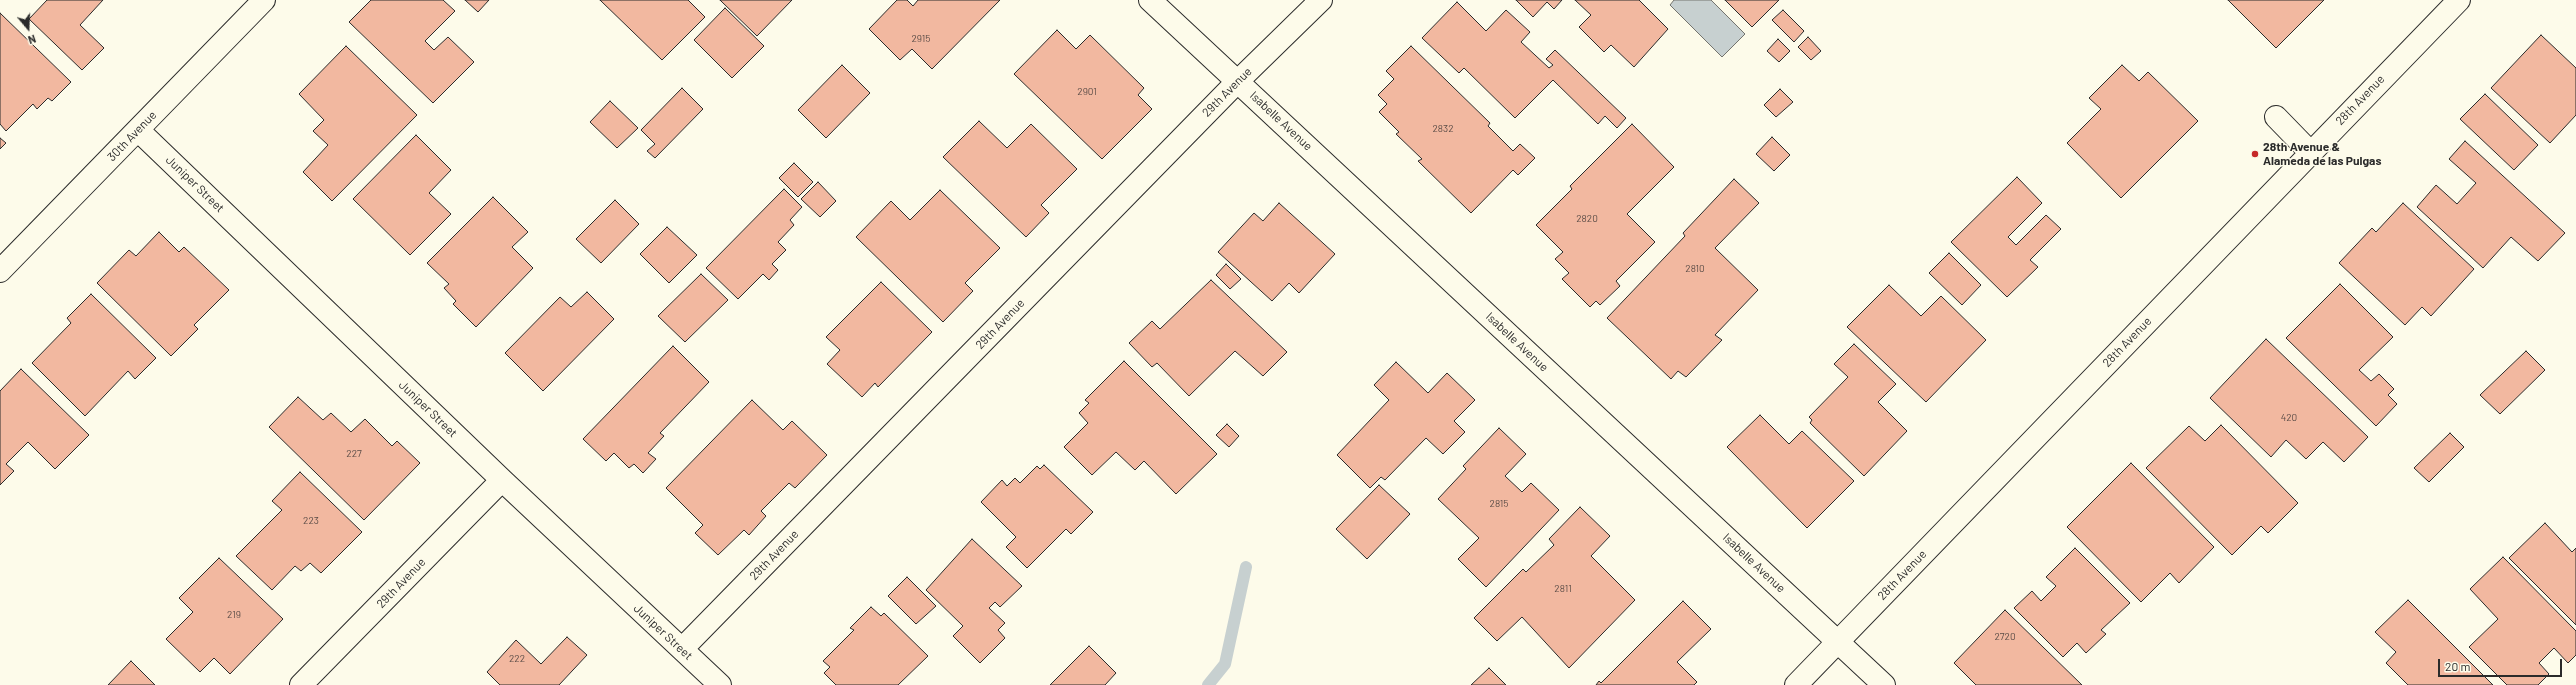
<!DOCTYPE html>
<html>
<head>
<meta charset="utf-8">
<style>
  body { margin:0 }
  #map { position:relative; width:2576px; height:685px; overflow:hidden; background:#fdfbea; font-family:Barlow,sans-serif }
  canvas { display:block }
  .north { position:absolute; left:8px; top:8px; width:40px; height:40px; -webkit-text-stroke:3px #fdfbea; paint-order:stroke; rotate:161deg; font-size:11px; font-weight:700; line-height:16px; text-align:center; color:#2b2b2b }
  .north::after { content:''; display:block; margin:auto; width:14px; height:18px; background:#2b2b2b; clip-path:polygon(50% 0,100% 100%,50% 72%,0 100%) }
  .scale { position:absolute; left:2438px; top:659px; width:124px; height:18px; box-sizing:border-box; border:2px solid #2b2b2b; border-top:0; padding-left:5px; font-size:12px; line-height:14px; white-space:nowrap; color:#2b2b2b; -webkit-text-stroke:3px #fdfbea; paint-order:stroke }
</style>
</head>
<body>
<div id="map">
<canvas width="2576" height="685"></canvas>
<div class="north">N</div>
<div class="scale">20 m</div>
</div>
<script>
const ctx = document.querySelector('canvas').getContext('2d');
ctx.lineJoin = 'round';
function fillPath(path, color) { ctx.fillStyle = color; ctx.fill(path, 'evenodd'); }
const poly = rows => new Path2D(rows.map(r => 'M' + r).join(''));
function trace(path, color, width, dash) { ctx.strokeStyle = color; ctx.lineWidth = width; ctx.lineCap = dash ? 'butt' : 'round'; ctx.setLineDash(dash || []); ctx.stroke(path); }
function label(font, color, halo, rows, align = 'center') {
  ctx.font = font + ' Barlow,sans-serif'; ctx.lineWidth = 3; ctx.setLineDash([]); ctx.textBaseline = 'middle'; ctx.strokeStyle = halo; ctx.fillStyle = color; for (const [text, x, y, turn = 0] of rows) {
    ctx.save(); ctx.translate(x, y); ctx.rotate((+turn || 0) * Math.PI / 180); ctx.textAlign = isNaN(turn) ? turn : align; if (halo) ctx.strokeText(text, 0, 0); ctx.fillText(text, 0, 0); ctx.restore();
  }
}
const water = poly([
  [1674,0,1711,0,1745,34,1722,57,1670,5,1674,0]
]);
const stream = poly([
  [1208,685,1225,664,1246,567]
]);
const building = poly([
  [47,0,103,0,80,25,104,48,82,70,29,19,47,0],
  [371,0,443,0,455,11,425,41,434,50,448,37,474,62,433,103,349,22,371,0],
  [465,0,489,0,478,12,465,0],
  [600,0,688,0,705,17,662,60,600,0],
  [720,0,792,0,757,36,720,0],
  [897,0,907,0,913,6,918,0,1000,0,932,69,912,49,900,60,869,29,897,0],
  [1516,0,1562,0,1554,9,1547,2,1533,17,1516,0],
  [1575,0,1639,0,1668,29,1634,67,1611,45,1604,52,1579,27,1591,15,1575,0],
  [1725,0,1779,0,1752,27,1725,0],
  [2228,0,2324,0,2276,48,2228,0],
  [1457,2,1486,31,1506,10,1530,32,1521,42,1549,68,1553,65,1546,59,1555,50,1626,118,1617,128,1605,116,1598,124,1553,80,1515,118,1464,68,1459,73,1422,38,1457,2],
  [725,8,764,46,732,78,694,40,725,8],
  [1783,10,1804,31,1794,42,1772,20,1783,10],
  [0,13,71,82,52,101,48,98,37,109,33,104,6,131,0,124,0,13],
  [1057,30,1076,49,1090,35,1144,88,1138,95,1152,109,1102,159,1014,74,1057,30],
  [2541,35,2576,68,2576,115,2550,143,2491,88,2541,35],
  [1808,37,1821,51,1811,60,1798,47,1808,37],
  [1778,39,1790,51,1779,62,1767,51,1778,39],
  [346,46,417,115,332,201,303,172,328,145,313,131,324,120,299,94,346,46],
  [1411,46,1490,123,1488,126,1513,151,1520,144,1535,158,1518,175,1513,170,1471,213,1418,161,1422,159,1396,134,1399,132,1379,112,1387,104,1378,95,1394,79,1386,71,1411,46],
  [842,65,870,93,826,138,798,110,842,65],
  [2122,65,2139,81,2148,72,2198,121,2121,198,2067,143,2101,109,2089,98,2122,65],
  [682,88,703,109,655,158,647,151,655,144,641,130,682,88],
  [1780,89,1793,102,1776,117,1764,105,1780,89],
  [2485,94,2538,145,2514,170,2460,119,2485,94],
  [610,101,638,128,617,148,590,122,610,101],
  [979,121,1007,148,1031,124,1077,169,1041,205,1049,213,1026,237,943,157,979,121],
  [1632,124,1674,167,1627,214,1655,242,1616,281,1620,286,1600,305,1596,301,1590,307,1562,279,1569,273,1555,259,1563,252,1536,225,1572,189,1570,186,1632,124],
  [416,135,451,170,429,193,451,214,410,255,353,199,416,135],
  [1772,137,1790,155,1774,171,1756,154,1772,137],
  [0,138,6,143,0,149,0,138],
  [2465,141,2565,233,2538,261,2511,237,2483,268,2417,207,2436,185,2457,204,2476,183,2449,159,2465,141],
  [794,163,813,182,798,197,779,178,794,163],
  [2017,177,2042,203,2008,237,2016,245,2046,215,2061,229,2030,260,2038,267,2007,297,1951,242,2017,177],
  [1734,179,1759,203,1715,248,1758,290,1715,335,1722,340,1686,377,1678,371,1671,379,1607,318,1685,236,1683,233,1734,179],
  [818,182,836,201,820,217,801,199,818,182],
  [784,189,802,207,790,220,794,225,778,242,786,250,772,264,778,270,769,280,763,274,738,299,706,268,784,189],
  [940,190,1000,248,965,283,973,291,943,322,856,237,891,201,910,220,940,190],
  [493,197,528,232,512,247,533,268,476,327,453,304,456,301,444,288,449,284,427,263,493,197],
  [615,200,639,224,601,263,576,239,615,200],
  [1279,203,1335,254,1299,293,1289,283,1272,301,1218,252,1254,213,1263,221,1279,203],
  [2403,203,2474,269,2431,316,2422,307,2405,325,2339,263,2372,228,2376,232,2403,203],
  [667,227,697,255,669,283,640,254,667,227],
  [159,232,179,252,184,247,229,290,194,325,198,329,171,356,97,283,129,250,136,256,159,232],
  [1949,253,1981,285,1962,305,1929,273,1949,253],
  [1226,264,1241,279,1230,289,1216,275,1226,264],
  [701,274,728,300,685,342,658,316,701,274],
  [1211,280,1287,352,1263,376,1235,351,1189,396,1157,363,1152,367,1129,343,1152,321,1160,329,1211,280],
  [881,282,932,332,878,387,875,383,862,397,827,364,840,350,826,337,881,282],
  [2340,284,2393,337,2359,370,2371,381,2379,374,2394,389,2388,395,2397,404,2376,426,2286,338,2340,284],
  [1889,285,1921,316,1941,296,1986,340,1926,402,1847,327,1889,285],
  [587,292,614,319,543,391,505,353,560,297,571,307,587,292],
  [91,294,156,358,135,379,128,371,85,416,32,363,71,323,67,318,91,294],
  [2266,339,2368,437,2344,462,2323,442,2306,459,2286,440,2271,457,2210,398,2266,339],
  [1854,344,1896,384,1878,402,1907,431,1864,476,1810,423,1812,420,1809,417,1848,377,1834,364,1854,344],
  [673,346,709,382,660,433,664,436,648,453,656,459,643,473,634,464,629,468,614,453,606,461,583,439,673,346],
  [2526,351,2545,370,2500,414,2480,395,2526,351],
  [1124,361,1217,454,1176,494,1144,461,1135,470,1116,452,1092,475,1064,447,1088,423,1079,413,1089,403,1085,400,1124,361],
  [1396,362,1428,393,1447,373,1475,400,1454,421,1465,432,1443,454,1426,438,1385,480,1381,477,1370,488,1337,455,1389,400,1374,385,1396,362],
  [21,369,89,435,55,469,28,442,6,464,14,471,0,485,0,391,21,369],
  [298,397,323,420,331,413,351,432,365,419,392,446,397,441,420,463,364,520,269,427,298,397],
  [752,400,783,430,792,421,827,455,795,488,789,483,761,511,766,516,749,535,744,530,718,555,695,533,703,525,666,488,752,400],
  [1760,415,1789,444,1802,431,1854,481,1807,528,1727,447,1760,415],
  [1227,424,1239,436,1229,447,1216,435,1227,424],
  [2221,425,2298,503,2268,533,2261,526,2232,555,2146,468,2189,426,2205,441,2221,425],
  [1499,428,1526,454,1505,476,1522,492,1531,483,1559,510,1486,587,1458,559,1479,538,1438,499,1466,469,1463,466,1499,428],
  [2450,433,2464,447,2429,482,2414,468,2450,433],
  [2131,463,2214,547,2179,583,2170,573,2141,602,2067,527,2131,463],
  [1044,465,1093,512,1071,534,1066,529,1027,568,1006,547,1016,537,981,502,1002,480,1007,486,1015,478,1020,483,1037,466,1040,469,1044,465],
  [300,472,362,532,321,573,310,563,301,571,295,566,272,590,236,556,282,510,272,501,300,472],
  [1379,485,1410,514,1367,559,1336,529,1379,485],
  [1580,507,1610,536,1591,556,1635,600,1569,668,1522,617,1497,641,1474,618,1523,569,1526,572,1554,545,1549,539,1580,507],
  [2545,523,2572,552,2576,548,2576,625,2509,558,2545,523],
  [972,539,1022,586,1000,607,995,602,989,608,1005,623,998,630,1005,638,980,663,953,636,963,626,926,590,972,539],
  [2075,548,2130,603,2101,630,2106,634,2086,653,2077,643,2063,657,2014,608,2032,591,2041,601,2056,586,2046,577,2075,548],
  [2503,557,2576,631,2576,655,2568,663,2554,648,2539,663,2549,674,2538,685,2507,685,2469,647,2498,619,2470,589,2503,557],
  [219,558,283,619,230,674,214,658,200,672,166,639,193,612,179,598,219,558],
  [907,577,936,606,916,624,888,596,907,577],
  [2408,600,2493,685,2408,685,2386,663,2396,652,2375,632,2408,600],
  [1683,601,1711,629,1677,662,1697,682,1694,685,1596,685,1599,681,1601,683,1683,601],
  [871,607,881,616,884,613,928,656,898,685,836,685,824,673,830,667,823,661,854,630,850,628,871,607],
  [2005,610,2082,685,1976,685,1954,663,2005,610],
  [567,637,587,655,559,685,500,685,487,672,516,640,541,664,567,637],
  [1089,646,1116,673,1105,685,1050,685,1089,646],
  [131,661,155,685,108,685,131,661],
  [1489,668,1506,685,1471,685,1489,668]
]);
const minor = poly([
  [1150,0,1884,685],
  [2276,117,2310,152],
  [138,130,502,480,720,685],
  [0,271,264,0],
  [682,649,1238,81,1321,0],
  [301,685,502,480],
  [1796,685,2459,0]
]);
const markers = [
  [2255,154,4,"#c62828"]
];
const numberNames = [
  ["2915",921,39],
  ["2901",1087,92],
  ["2832",1443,129],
  ["2820",1587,219],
  ["2810",1695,269],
  ["420",2289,418],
  ["227",354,454],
  ["2815",1499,504],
  ["223",311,521],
  ["2811",1563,589],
  ["219",234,615],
  ["2720",2005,637],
  ["222",517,659]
];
const streetNames = [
  ["29th Avenue",1227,92,-45],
  ["28th Avenue",2360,100,-46],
  ["Isabelle Avenue",1281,121,43],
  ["30th Avenue",132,136,-46],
  ["Juniper Street",195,184,44],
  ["29th Avenue",1000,324,-46],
  ["Isabelle Avenue",1517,342,43],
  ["28th Avenue",2127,342,-46],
  ["Juniper Street",428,409,44],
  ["29th Avenue",774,555,-46],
  ["Isabelle Avenue",1754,563,43],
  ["28th Avenue",1902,575,-46],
  ["29th Avenue",401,583,-46],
  ["Juniper Street",663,632,43]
];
const poiNames = [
  ["28th Avenue &",2263,147],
  ["Alameda de las Pulgas",2263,161]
];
fillPath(water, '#c7d0d0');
trace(water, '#74746e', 1);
trace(stream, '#c7d0d0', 12);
fillPath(building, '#f2b8a0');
trace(building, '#2b2b2b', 1);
trace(minor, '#2b2b2b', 24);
trace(minor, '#fdfbea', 22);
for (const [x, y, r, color] of markers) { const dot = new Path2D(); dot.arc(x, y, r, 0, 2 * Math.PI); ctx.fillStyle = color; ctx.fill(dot); trace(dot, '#fdfbea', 1.5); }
label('10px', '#5d4e48', null, numberNames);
label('12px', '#2b2b2b', '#fdfbea', streetNames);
label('bold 12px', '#2b2b2b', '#fdfbea', poiNames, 'left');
</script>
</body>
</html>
